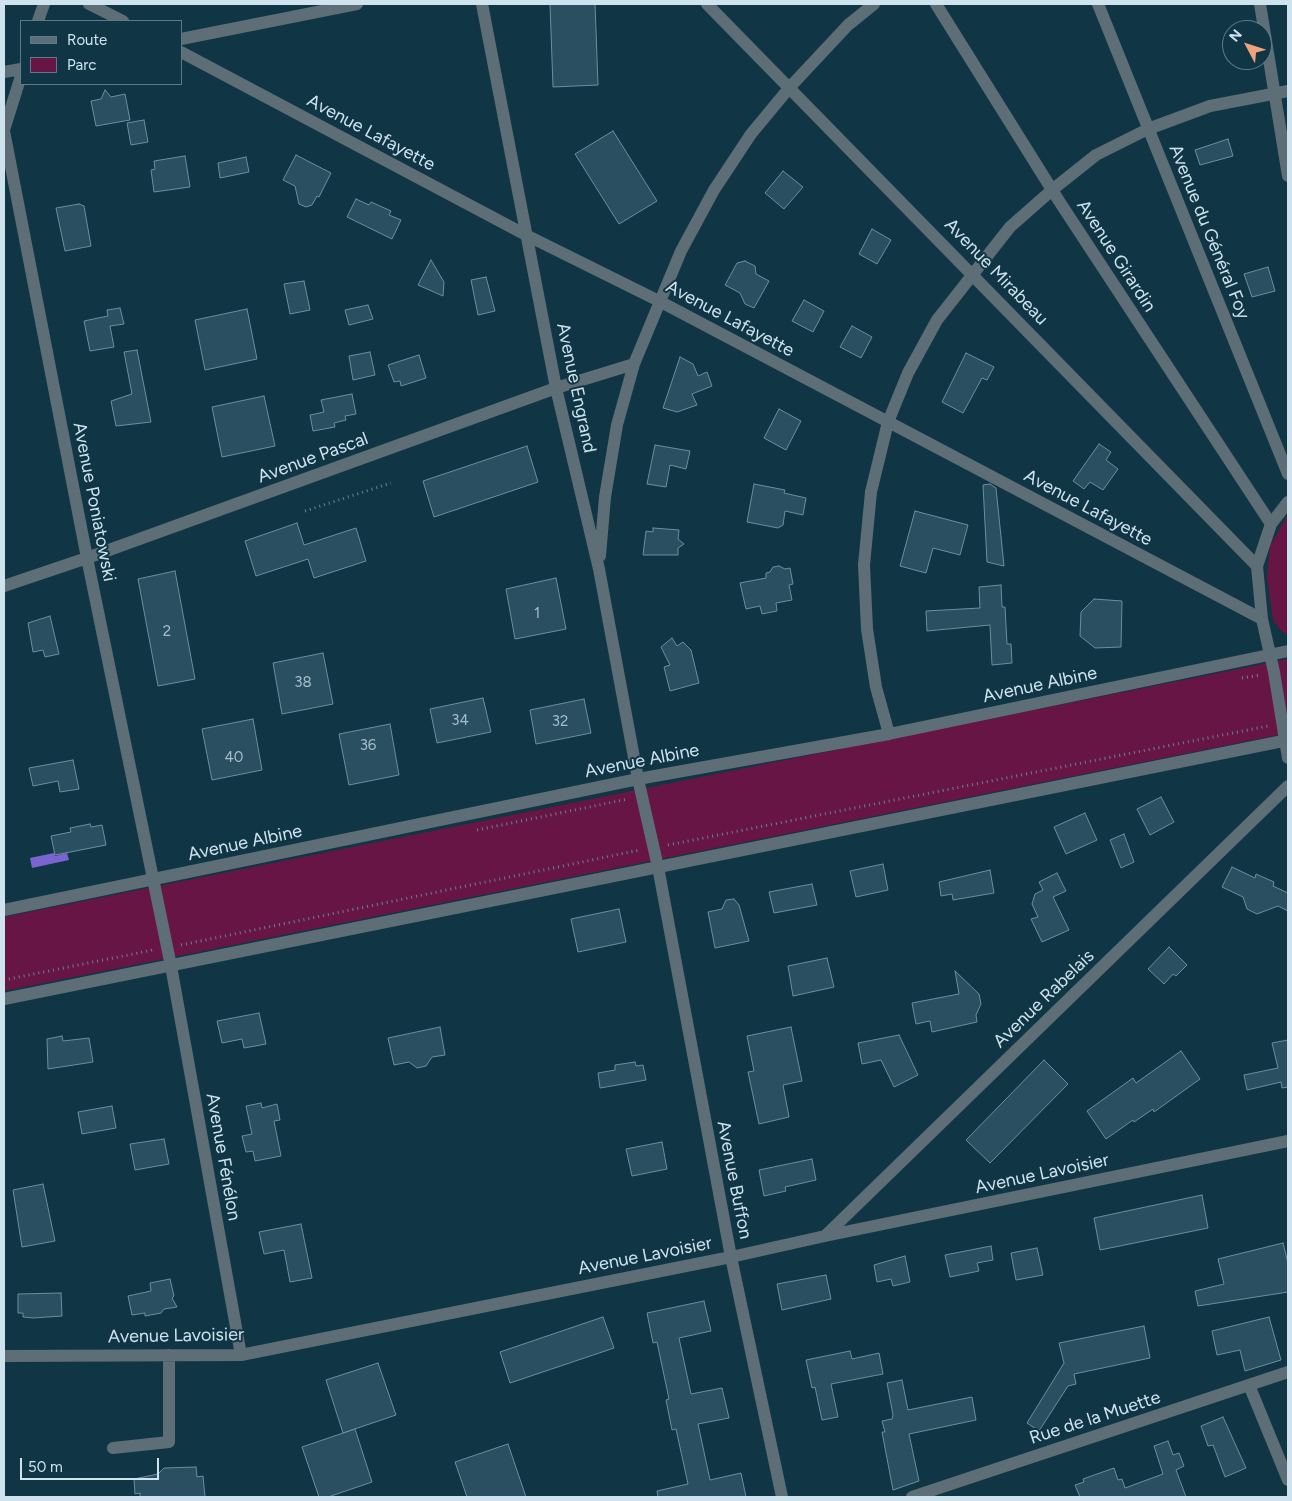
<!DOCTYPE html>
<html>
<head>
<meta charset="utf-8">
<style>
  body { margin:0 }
  #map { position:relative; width:1292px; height:1501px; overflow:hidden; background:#103646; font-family:Figtree,sans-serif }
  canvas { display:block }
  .frame { position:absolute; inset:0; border:5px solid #cfe3ee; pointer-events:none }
  .legend { position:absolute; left:20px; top:20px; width:162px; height:65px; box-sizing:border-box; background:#103646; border:1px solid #5c7b89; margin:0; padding:6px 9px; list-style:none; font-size:15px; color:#cfe3ee }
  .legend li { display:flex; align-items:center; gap:10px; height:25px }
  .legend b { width:25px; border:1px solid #5c7b89 }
  .north { position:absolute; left:1222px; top:20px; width:50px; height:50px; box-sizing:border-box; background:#103646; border:1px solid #5c7b89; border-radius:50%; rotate:310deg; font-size:14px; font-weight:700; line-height:20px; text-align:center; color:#cfe3ee }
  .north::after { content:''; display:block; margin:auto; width:18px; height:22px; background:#efa378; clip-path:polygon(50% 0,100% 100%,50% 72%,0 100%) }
  .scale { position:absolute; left:20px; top:1458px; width:139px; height:22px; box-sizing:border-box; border:2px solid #cfe3ee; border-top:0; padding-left:6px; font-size:15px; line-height:18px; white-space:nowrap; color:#cfe3ee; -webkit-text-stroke:4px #103646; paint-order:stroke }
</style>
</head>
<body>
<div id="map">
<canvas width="1292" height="1501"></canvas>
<div class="frame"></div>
<ul class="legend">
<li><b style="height:6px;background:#5e6e76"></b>Route</li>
<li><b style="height:14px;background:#671545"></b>Parc</li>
</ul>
<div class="north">N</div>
<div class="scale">50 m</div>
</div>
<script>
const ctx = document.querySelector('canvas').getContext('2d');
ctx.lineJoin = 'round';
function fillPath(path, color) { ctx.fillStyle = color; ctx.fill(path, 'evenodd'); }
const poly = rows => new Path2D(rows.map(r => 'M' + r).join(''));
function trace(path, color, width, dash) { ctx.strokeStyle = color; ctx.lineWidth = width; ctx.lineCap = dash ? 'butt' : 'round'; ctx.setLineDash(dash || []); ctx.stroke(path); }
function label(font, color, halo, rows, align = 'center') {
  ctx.font = font + ' Figtree,sans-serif'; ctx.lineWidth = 4; ctx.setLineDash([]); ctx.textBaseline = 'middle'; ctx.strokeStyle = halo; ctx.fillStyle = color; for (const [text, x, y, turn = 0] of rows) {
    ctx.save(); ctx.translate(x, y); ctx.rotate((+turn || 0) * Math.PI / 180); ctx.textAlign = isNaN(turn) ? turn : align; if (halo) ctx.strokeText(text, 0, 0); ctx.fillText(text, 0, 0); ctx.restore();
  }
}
const green = poly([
  [1288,514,1288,636,1280,630,1273,620,1267,577,1270,546],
  [1288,659,1288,733,4,991,4,917]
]);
const water = poly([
  [54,853,55,856,67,853,69,860,32,868,30,858]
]);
const building = poly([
  [550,4,595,4,598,85,553,87,550,4],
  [105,90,111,97,125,94,130,120,96,126,91,101,101,99,105,90],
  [144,120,148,142,131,145,127,123,144,120],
  [613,131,657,201,619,224,575,154,613,131],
  [1228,139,1233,156,1200,165,1195,150,1228,139],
  [296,155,331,173,319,197,317,196,312,205,306,207,299,204,295,186,283,180,296,155],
  [185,156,190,187,154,192,151,170,155,169,154,161,185,156],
  [246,157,249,172,220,178,218,163,246,157],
  [783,171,803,187,784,209,765,193,783,171],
  [356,199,369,205,371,202,391,211,389,215,401,220,392,239,347,217,356,199],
  [79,204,84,206,91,246,65,251,56,208,79,204],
  [872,229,891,240,877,264,859,254,872,229],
  [431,260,444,282,443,296,418,285,431,260],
  [745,261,755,266,756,274,769,281,754,308,745,304,740,293,725,285,737,263,745,261],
  [1268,267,1275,291,1252,297,1244,274,1268,267],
  [486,277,495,311,478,315,471,280,486,277],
  [304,281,310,310,290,314,284,284,304,281],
  [804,300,824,311,813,332,792,321,804,300],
  [368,305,373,319,349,325,345,310,368,305],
  [120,308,124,324,110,326,114,347,90,351,84,321,108,316,107,310,120,308],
  [247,309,257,359,205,370,195,320,247,309],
  [852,326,872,337,861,358,840,347,852,326],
  [137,350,151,422,116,426,111,401,132,394,124,352,137,350],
  [370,352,375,375,353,380,349,356,370,352],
  [966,353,994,367,987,380,982,378,963,413,942,402,966,353],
  [419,355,426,378,401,386,400,381,394,382,388,365,419,355],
  [680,357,693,364,698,376,707,372,712,386,692,394,697,405,677,412,663,408,680,357],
  [352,394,356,414,345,416,346,420,334,423,335,427,313,431,310,415,324,412,321,400,352,394],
  [264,396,275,446,222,457,212,407,264,396],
  [779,409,801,421,786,450,764,438,779,409],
  [1099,444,1111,452,1106,460,1118,469,1103,490,1090,482,1084,489,1073,481,1099,444],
  [655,445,690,451,686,469,670,465,666,487,647,484,655,445],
  [527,446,538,482,434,517,423,481,527,446],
  [754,484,785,490,784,493,806,498,803,515,785,511,783,525,778,528,747,522,754,484],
  [990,484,996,488,1004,566,987,562,983,485,990,484],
  [915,511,968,525,960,555,933,548,926,573,900,566,915,511],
  [297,523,304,545,356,528,366,561,314,578,308,559,256,576,245,541,297,523],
  [653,528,679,530,678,539,684,544,678,548,678,555,643,555,646,531,653,532,653,528],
  [779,566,785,569,790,568,793,584,789,585,792,600,776,603,777,611,762,614,760,606,746,609,740,583,766,578,766,573,770,572,773,567,779,566],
  [175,571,195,679,158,686,138,579,175,571],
  [556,578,566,629,515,639,506,589,556,578],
  [1001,585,1002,607,1005,607,1007,644,1011,644,1012,663,992,665,990,625,927,631,926,611,980,608,979,587,1001,585],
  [1094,599,1122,601,1121,647,1095,648,1080,636,1081,612,1094,599],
  [50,616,59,654,45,657,43,650,33,652,28,623,50,616],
  [672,638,677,646,683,642,691,650,699,683,670,691,664,667,670,665,661,647,672,638],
  [323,653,333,704,282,714,273,663,323,653],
  [483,698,491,732,437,743,430,709,483,698],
  [584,699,591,733,536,744,530,710,584,699],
  [253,719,262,770,212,780,202,729,253,719],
  [390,724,399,775,349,785,339,734,390,724],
  [73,760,79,789,60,792,58,781,33,786,29,768,73,760],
  [1161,797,1174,822,1150,835,1137,809,1161,797],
  [1085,813,1097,840,1066,854,1054,827,1085,813],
  [90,824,91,827,102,825,106,845,55,855,51,836,71,832,70,828,90,824],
  [1124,834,1134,862,1121,868,1110,840,1124,834],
  [883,864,888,890,856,897,850,871,883,864],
  [1232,867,1255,878,1256,874,1274,882,1273,886,1288,893,1288,911,1278,906,1257,914,1247,909,1243,897,1222,887,1232,867],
  [990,870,994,893,953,900,952,894,941,896,939,882,990,870],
  [1057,873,1066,891,1053,897,1069,930,1042,942,1031,919,1038,917,1032,904,1035,894,1043,890,1039,882,1057,873],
  [812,884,817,905,774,913,769,892,812,884],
  [734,899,739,905,749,941,715,948,708,912,722,909,726,900,734,899],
  [619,909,626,942,578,952,571,919,619,909],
  [1169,947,1187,965,1176,976,1173,974,1164,984,1148,969,1169,947],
  [827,958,834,987,793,996,788,966,827,958],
  [955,971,979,994,981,1004,976,1015,977,1022,932,1032,930,1021,916,1024,912,1003,959,994,955,971],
  [259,1013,266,1044,244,1048,242,1039,222,1043,217,1021,259,1013],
  [440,1027,445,1055,432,1057,426,1066,417,1068,409,1062,394,1065,388,1038,440,1027],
  [791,1027,802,1081,783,1085,789,1117,759,1124,748,1072,754,1071,747,1036,791,1027],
  [899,1035,918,1075,894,1087,881,1060,862,1064,858,1043,899,1035],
  [62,1036,63,1041,89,1038,93,1062,48,1069,47,1039,62,1036],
  [1288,1040,1288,1087,1282,1088,1281,1082,1247,1090,1244,1075,1278,1068,1272,1043,1288,1040],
  [1181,1051,1200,1079,1154,1112,1153,1109,1134,1122,1133,1120,1106,1139,1087,1111,1133,1078,1136,1083,1181,1051],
  [1044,1060,1068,1084,990,1163,966,1140,1044,1060],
  [635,1062,636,1066,643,1065,646,1080,600,1088,598,1073,615,1070,615,1065,635,1062],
  [261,1103,262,1108,277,1104,280,1120,274,1121,281,1156,255,1161,253,1151,246,1152,242,1136,252,1134,246,1106,261,1103],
  [112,1106,116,1128,82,1134,78,1112,112,1106],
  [164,1139,169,1164,135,1170,130,1144,164,1139],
  [662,1142,667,1169,632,1176,626,1149,662,1142],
  [812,1159,816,1180,785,1187,786,1191,764,1196,759,1170,812,1159],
  [43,1184,55,1241,22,1247,13,1190,43,1184],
  [1202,1195,1208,1228,1100,1250,1094,1218,1202,1195],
  [301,1224,312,1278,290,1282,284,1250,264,1254,259,1232,301,1224],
  [1283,1243,1288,1263,1288,1292,1198,1306,1195,1291,1224,1284,1218,1259,1283,1243],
  [991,1246,993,1260,977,1263,979,1271,950,1277,945,1255,991,1246],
  [1037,1248,1043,1275,1016,1280,1011,1253,1037,1248],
  [905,1256,910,1282,893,1286,891,1279,877,1282,874,1265,905,1256],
  [826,1275,831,1299,782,1310,777,1284,826,1275],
  [170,1279,174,1296,172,1298,177,1307,164,1309,161,1313,145,1316,145,1313,132,1315,128,1296,151,1291,150,1283,170,1279],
  [61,1293,62,1316,33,1318,23,1317,23,1313,18,1313,18,1294,61,1293],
  [704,1301,711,1331,679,1338,691,1394,722,1388,729,1418,698,1424,710,1480,741,1473,746,1497,658,1497,657,1491,688,1484,676,1429,672,1430,666,1400,669,1399,657,1342,653,1343,647,1313,704,1301],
  [603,1317,614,1348,510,1383,500,1352,603,1317],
  [1269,1317,1281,1360,1245,1371,1240,1350,1217,1355,1212,1331,1269,1317],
  [1144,1326,1150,1358,1074,1374,1076,1384,1068,1386,1039,1431,1027,1423,1064,1363,1059,1343,1144,1326],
  [850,1351,852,1359,879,1353,883,1374,831,1384,838,1417,822,1420,815,1387,812,1388,806,1360,850,1351],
  [378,1363,396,1415,343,1433,326,1380,378,1363],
  [902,1380,908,1410,972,1397,976,1420,909,1434,919,1481,893,1490,882,1432,885,1432,882,1421,892,1419,893,1415,887,1383,902,1380],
  [1223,1417,1246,1468,1225,1477,1213,1445,1208,1446,1201,1426,1223,1417],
  [355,1429,372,1482,328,1497,319,1497,302,1447,355,1429],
  [1168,1441,1173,1455,1179,1453,1184,1466,1176,1470,1186,1497,1080,1497,1075,1485,1084,1482,1083,1479,1114,1468,1118,1480,1122,1479,1125,1488,1163,1474,1154,1446,1168,1441],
  [508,1444,526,1497,467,1497,455,1462,508,1444],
  [196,1467,197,1477,203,1476,205,1497,140,1497,140,1493,135,1494,134,1479,158,1474,164,1468,196,1467]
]);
const path = poly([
  [305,511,391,483],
  [1242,678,1261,675],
  [477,830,628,799],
  [668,845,1268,726],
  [181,945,640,850],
  [4,980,153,950]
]);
const minor = poly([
  [89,4,123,21],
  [482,4,556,388,599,569,638,779,658,867,731,1257,782,1497],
  [707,4,1257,566],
  [936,4,1059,201,1271,524],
  [1098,4,1288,474],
  [1260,4,1288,176],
  [38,21,44,4],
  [181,39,357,4],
  [181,52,526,235,659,301,1262,619],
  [4,72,21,69],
  [4,130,21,76],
  [4,131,87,558,171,966,241,1355],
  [1288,502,1271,524,1257,566,1262,619,1274,672,1288,758],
  [600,556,605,497,617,425,634,364,681,251,714,190,751,134,790,87,848,25,874,4],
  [4,586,87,558,556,388,634,364],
  [889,734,876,687,867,629,864,565,871,492,888,422,908,373,937,320,1010,227,1052,190,1096,155,1148,129,1210,106,1288,91],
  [4,910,638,779,889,734,1288,651],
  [4,999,1288,740],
  [825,1236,1288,786],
  [4,1356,241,1355,731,1257,825,1236,1288,1141],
  [1249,1385,1288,1480],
  [113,1448,169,1442,169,1355],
  [912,1497,1288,1372]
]);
const numberNames = [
  ["1",537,614],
  ["2",167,632],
  ["38",303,683],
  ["34",460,721],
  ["32",560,722],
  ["36",368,746],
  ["40",234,758]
];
const streetNames = [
  ["Avenue Lafayette",371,133,28],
  ["Avenue du Général Foy",1209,232,68],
  ["Avenue Girardin",1116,256,57],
  ["Avenue Mirabeau",996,272,46],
  ["Avenue Lafayette",730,319,28],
  ["Avenue Engrand",576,388,78],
  ["Avenue Pascal",313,458,-20],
  ["Avenue Poniatowski",94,502,79],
  ["Avenue Lafayette",1088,508,28],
  ["Avenue Albine",1040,685,-12],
  ["Avenue Albine",642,761,-11],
  ["Avenue Albine",245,843,-12],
  ["Avenue Rabelais",1044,999,-44],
  ["Avenue Fénélon",223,1157,80],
  ["Avenue Lavoisier",1042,1174,-12],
  ["Avenue Buffon",734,1180,79],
  ["Avenue Lavoisier",645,1256,-11],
  ["Avenue Lavoisier",176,1336,-1],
  ["Rue de la Muette",1095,1418,-18]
];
fillPath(green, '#671545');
fillPath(water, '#7b64d0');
fillPath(building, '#2a4f61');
trace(building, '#698fa2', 1);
trace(path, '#658391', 3, [1, 4]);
trace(minor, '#5e6e76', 12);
label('15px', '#a6becb', null, numberNames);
label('18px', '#cfe3ee', '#103646', streetNames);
</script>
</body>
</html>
